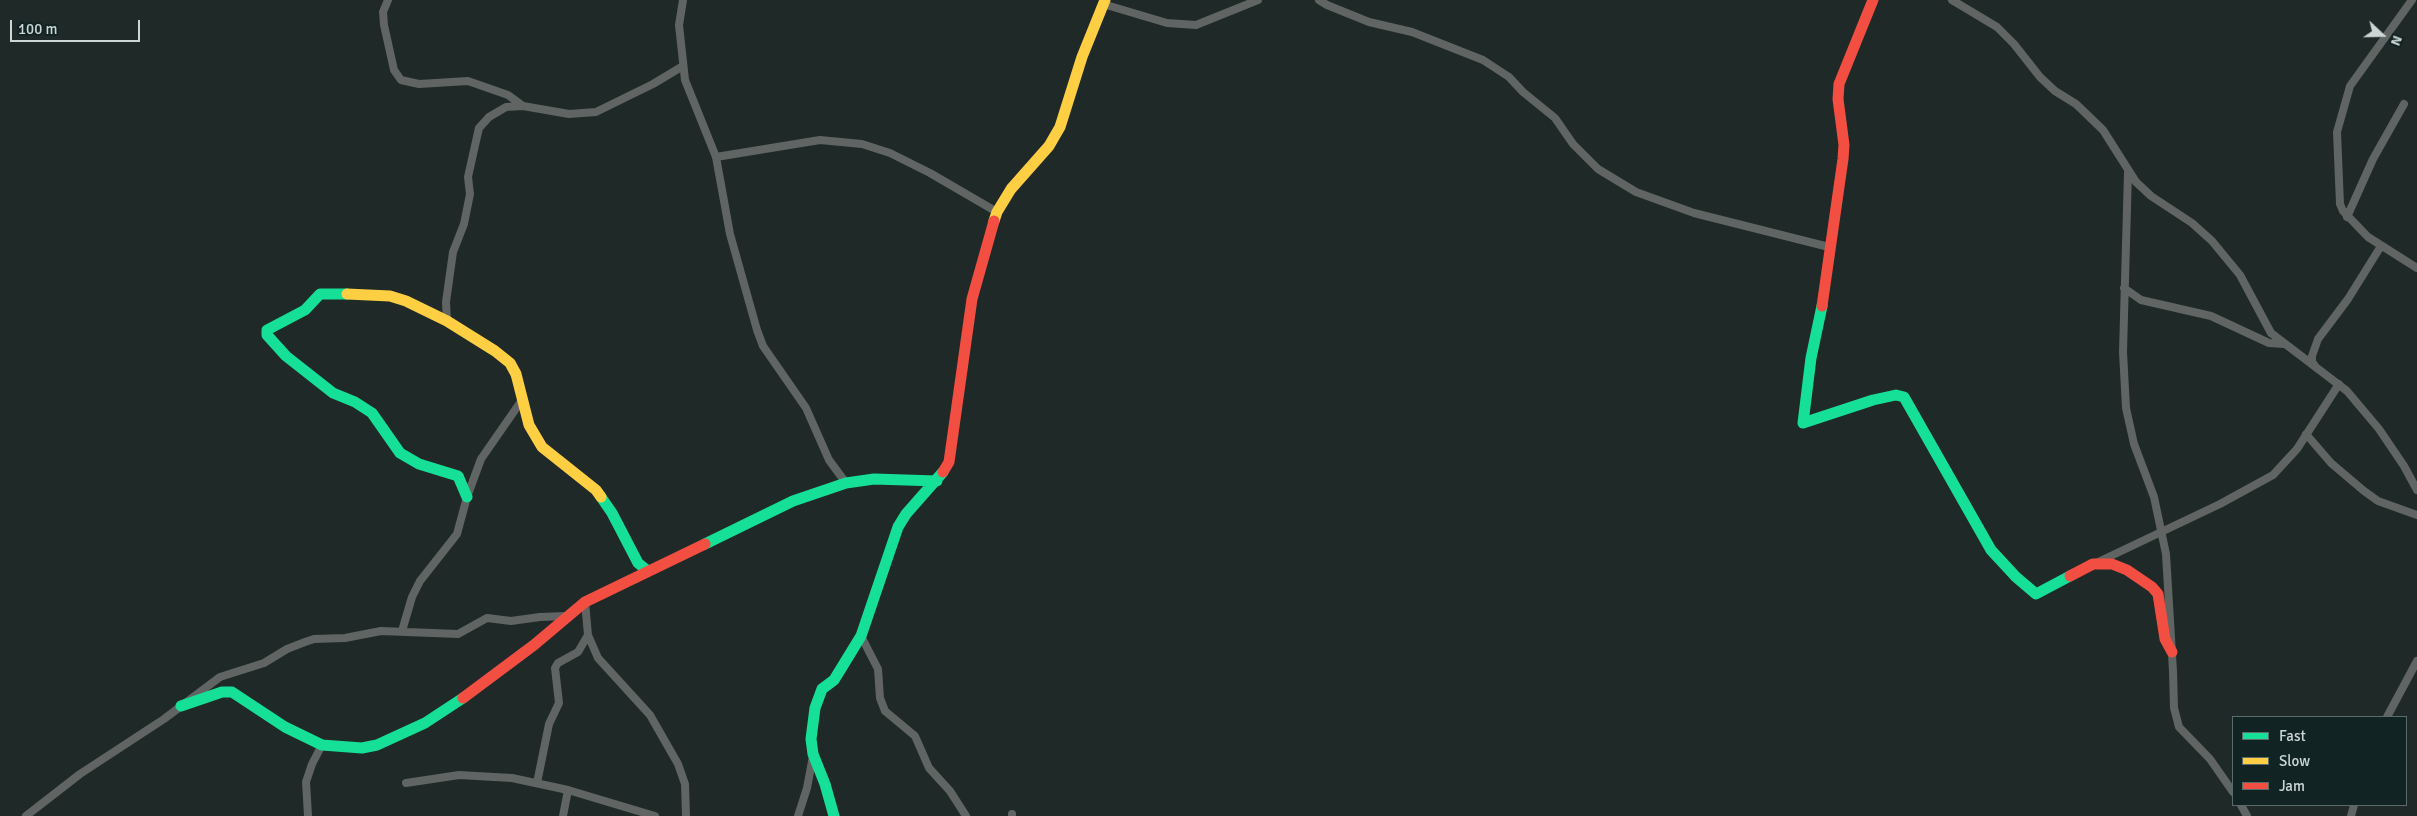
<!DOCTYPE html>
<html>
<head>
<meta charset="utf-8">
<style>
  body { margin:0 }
  #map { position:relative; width:2417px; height:816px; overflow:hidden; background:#1e2928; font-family:Signika,sans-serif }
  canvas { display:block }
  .legend { position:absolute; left:2232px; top:716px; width:175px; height:90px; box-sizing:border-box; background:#112322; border:1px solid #5b6b6a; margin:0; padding:6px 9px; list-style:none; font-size:15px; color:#cbd6d5 }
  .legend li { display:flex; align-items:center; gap:10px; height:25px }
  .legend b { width:25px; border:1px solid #5b6b6a }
  .north { position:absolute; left:2357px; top:10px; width:50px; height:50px; -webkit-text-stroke:4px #112322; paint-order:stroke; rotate:111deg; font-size:14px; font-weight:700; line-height:20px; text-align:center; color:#cbd6d5 }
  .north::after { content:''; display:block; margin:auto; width:18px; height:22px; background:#cbd6d5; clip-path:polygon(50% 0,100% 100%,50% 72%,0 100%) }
  .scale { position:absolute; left:10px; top:20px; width:130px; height:22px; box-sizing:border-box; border:2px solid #cbd6d5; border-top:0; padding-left:6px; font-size:15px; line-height:18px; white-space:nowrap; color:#cbd6d5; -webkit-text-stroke:4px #112322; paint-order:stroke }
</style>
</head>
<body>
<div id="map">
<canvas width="2417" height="816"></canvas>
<ul class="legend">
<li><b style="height:6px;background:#16e098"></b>Fast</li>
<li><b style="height:6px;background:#ffcf43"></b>Slow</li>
<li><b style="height:6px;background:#f24e42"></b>Jam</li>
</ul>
<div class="north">N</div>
<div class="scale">100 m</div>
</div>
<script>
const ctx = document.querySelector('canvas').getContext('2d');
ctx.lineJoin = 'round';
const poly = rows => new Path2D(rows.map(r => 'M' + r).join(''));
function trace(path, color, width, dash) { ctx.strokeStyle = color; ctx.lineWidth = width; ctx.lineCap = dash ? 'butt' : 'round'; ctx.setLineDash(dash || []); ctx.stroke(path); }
const street = poly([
  [388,0,383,12,384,25,394,70,401,80,419,84,468,81,508,95,523,106],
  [683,0,679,25,685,80,716,157,730,234,757,330,763,346,806,408,829,460,846,483],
  [1319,0,1327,5,1369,22,1412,32,1483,60,1509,77,1523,92,1555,118,1573,144,1598,169,1636,192,1694,213,1829,247],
  [1952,0,1997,27,2014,44,2040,77,2055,91,2076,104,2103,130,2136,182,2151,196,2192,223,2212,241,2240,275,2271,333,2347,391,2379,429,2404,466,2417,490],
  [2412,0,2350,86,2337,132,2340,204,2343,211,2368,237,2417,268],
  [1103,4,1167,23,1196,25,1258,0],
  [716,157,820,140,862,144,890,153,930,173,997,212],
  [2128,172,2123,352,2126,408,2134,444,2154,497,2166,554,2173,671,2174,708,2179,727,2210,759,2233,792],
  [2347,217,2373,159,2404,104],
  [2124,288,2141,300,2211,316,2269,343,2284,344],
  [447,321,446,302,453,252,464,224,470,194,468,177,474,150,479,128,489,117,506,107,523,106,569,114,596,112,653,84,683,66],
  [2315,366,2312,362,2312,356,2318,339,2348,299,2381,246],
  [2306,434,2331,463,2364,491,2378,501,2417,515],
  [2096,563,2220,504,2273,475,2297,449,2339,384],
  [585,602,588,635,598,658,650,715,678,764,685,784,686,816],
  [402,631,412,597,420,581,457,534,467,497,481,459,522,400],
  [861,636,878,669,880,698,885,711,915,736,929,768,950,791,966,816],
  [2387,717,2417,661],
  [406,783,459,775,512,778,568,790,655,816],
  [537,783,549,724,559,703,555,668,558,663,578,652,588,635],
  [2241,805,2247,816],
  [1012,814,1012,816],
  [26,816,80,774,164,719,220,677,264,663,287,649,305,642,314,639,345,638,381,631,458,634,487,618,511,621,540,617,566,616],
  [308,816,306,782,312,764,322,745],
  [563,816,568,790],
  [798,816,807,788,813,756],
  [2351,816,2354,805]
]);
const fast = poly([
  [347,294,320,294,305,310,267,330,267,335,286,356,333,393,355,402,372,413,400,453,419,464,458,476,467,497],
  [1822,306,1811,358,1803,423,1873,400,1896,395,1904,397,1991,550,2016,577,2036,594,2070,576],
  [601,497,612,513,638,563,648,571],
  [705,544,793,501,846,483,874,479,937,481],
  [181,706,222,692,232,692,285,727,322,745,362,748,377,745,425,723,463,698],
  [834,816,825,784,813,754,811,739,815,708,822,689,834,680,861,636,898,527,906,514,943,472]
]);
const slow = poly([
  [994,221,997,212,1011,189,1049,146,1060,127,1082,57,1105,0],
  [347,294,390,296,406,301,447,321,495,351,510,363,516,374,529,425,542,447,596,490,601,497]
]);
const jam = poly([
  [1822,306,1843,159,1844,145,1838,99,1839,84,1873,0],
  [943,472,949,462,972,299,994,221],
  [2070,576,2093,564,2112,564,2127,570,2152,587,2158,594,2165,639,2172,652],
  [463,698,534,645,585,602,705,544]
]);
trace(street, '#606463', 8);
trace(fast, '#16e098', 11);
trace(slow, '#ffcf43', 11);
trace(jam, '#f24e42', 11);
</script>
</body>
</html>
